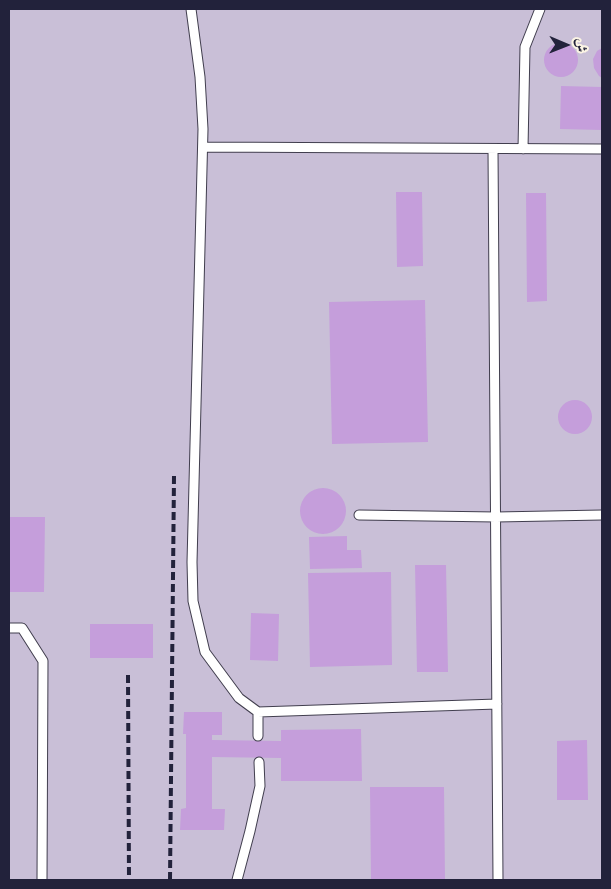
<!DOCTYPE html>
<html>
<head>
<meta charset="utf-8">
<style>
  body { margin:0 }
  #map { position:relative; width:611px; height:889px; overflow:hidden; background:#efdebc; font-family:"IM FELL Great Primer",Amiri,serif }
  canvas { display:block }
  .frame { position:absolute; inset:0; border:10px solid #22223b; pointer-events:none }
  .north { position:absolute; left:541px; top:20px; width:50px; height:50px; -webkit-text-stroke:4px #fcf5e5; paint-order:stroke; rotate:91deg; font-size:14px; font-weight:700; line-height:20px; text-align:center; color:#22223b }
  .north::after { content:''; display:block; margin:auto; width:18px; height:22px; background:#22223b; clip-path:polygon(50% 0,100% 100%,50% 72%,0 100%) }
</style>
</head>
<body>
<div id="map">
<canvas width="611" height="889"></canvas>
<div class="frame"></div>
<div class="north">ش</div>
</div>
<script>
const ctx = document.querySelector('canvas').getContext('2d');
ctx.lineJoin = 'round';
function fillPath(path, color) { ctx.fillStyle = color; ctx.fill(path, 'evenodd'); }
const poly = rows => new Path2D(rows.map(r => 'M' + r).join(''));
function trace(path, color, width, dash) { ctx.strokeStyle = color; ctx.lineWidth = width; ctx.lineCap = dash ? 'butt' : 'round'; ctx.setLineDash(dash || []); ctx.stroke(path); }
const industrial = poly([
  [9,9,602,9,602,880,9,880]
]);
const building = poly([
  '544 60a17 17 0 1 1 34 0a17 17 0 1 1-34 0Z',
  [602,48,602,78,599,76,594,68,593,59,597,51],
  [561,86,602,87,602,130,560,129],
  [396,192,422,192,423,266,397,267],
  [526,193,546,193,547,301,527,302],
  [425,300,428,442,332,444,329,302],
  '558 417a17 17 0 1 1 34 0a17 17 0 1 1-34 0Z',
  '300 511a23 23 0 1 1 46 0a23 23 0 1 1-46 0Z',
  [9,517,45,517,44,592,9,592],
  [347,536,347,550,361,550,362,568,310,569,309,537],
  [415,565,446,565,448,672,417,672],
  [391,572,392,665,310,667,308,573],
  [251,613,279,614,278,661,250,660],
  [90,624,153,624,153,658,90,658],
  [184,712,222,712,222,735,212,735,212,740,281,741,281,730,361,729,362,781,281,781,281,758,212,757,212,809,225,809,224,830,180,830,181,809,186,808,186,734,183,734],
  [587,740,588,800,557,800,557,741],
  [370,787,444,787,445,880,371,880]
]);
const service = poly([
  [191,9,200,77,203,129,192,562,193,601,205,652,239,698,258,712,497,704],
  [203,147,602,149],
  [493,149,498,880],
  [523,149,525,47,540,9],
  [359,515,496,517,602,515],
  [9,628,22,628,43,661,42,880],
  [258,712,258,736],
  [237,880,250,831,260,786,259,762]
]);
const rail = poly([
  [128,675,129,880],
  [170,880,174,476]
]);
fillPath(industrial, '#c9bfd7');
fillPath(building, '#c59edb');
trace(service, '#413e4e', 11);
trace(service, '#fff', 9);
trace(rail, '#22223b', 4, [8, 4]);
</script>
</body>
</html>
